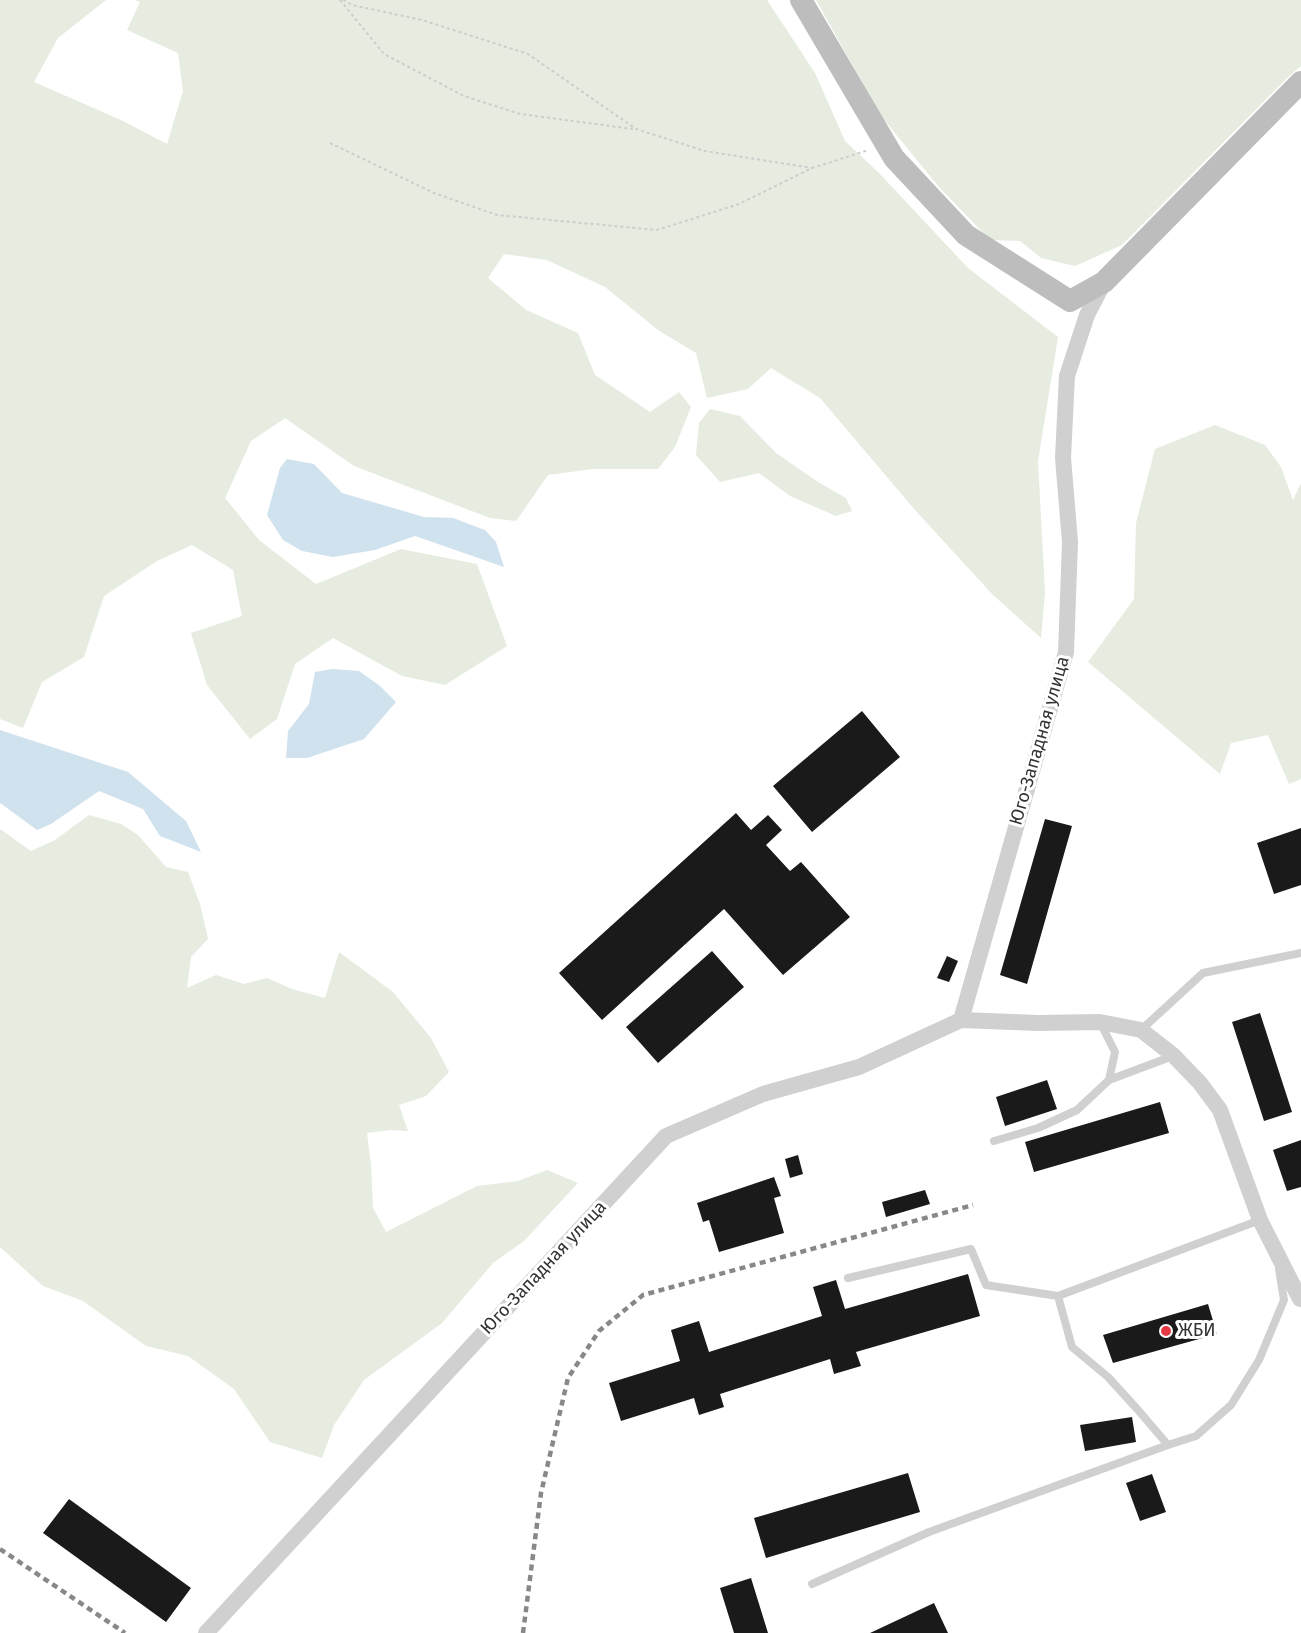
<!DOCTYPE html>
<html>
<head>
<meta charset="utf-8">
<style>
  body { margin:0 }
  canvas { display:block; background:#fff }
</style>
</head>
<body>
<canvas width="1301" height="1633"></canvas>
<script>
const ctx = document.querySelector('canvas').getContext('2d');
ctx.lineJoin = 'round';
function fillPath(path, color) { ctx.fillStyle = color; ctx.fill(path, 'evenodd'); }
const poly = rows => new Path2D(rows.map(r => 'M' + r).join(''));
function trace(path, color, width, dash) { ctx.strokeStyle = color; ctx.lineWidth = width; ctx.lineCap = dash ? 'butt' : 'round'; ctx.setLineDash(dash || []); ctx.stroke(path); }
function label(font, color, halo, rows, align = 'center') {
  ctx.font = font + ' "Fira Sans",sans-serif'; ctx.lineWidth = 6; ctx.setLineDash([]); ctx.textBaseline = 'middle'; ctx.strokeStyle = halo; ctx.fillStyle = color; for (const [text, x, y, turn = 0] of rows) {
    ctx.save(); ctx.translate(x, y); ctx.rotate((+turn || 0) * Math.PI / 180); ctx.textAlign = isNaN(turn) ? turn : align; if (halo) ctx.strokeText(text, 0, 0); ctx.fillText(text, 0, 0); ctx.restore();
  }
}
const green = poly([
  [0,0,106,0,58,38,34,82,121,120,167,144,183,91,178,53,127,30,140,2,135,0,767,0,815,73,845,141,879,173,968,268,1058,337,1038,461,1045,593,1041,638,992,594,915,510,820,398,771,368,748,389,707,398,696,353,658,330,605,287,547,260,504,254,488,278,526,310,578,333,595,375,650,412,679,392,691,407,675,447,658,469,593,469,548,475,516,521,490,518,354,466,285,418,251,441,225,498,259,540,316,584,401,549,477,564,507,646,445,685,402,676,333,638,295,664,277,719,250,739,207,685,191,633,242,616,233,570,192,545,157,561,104,596,84,657,42,682,23,728,0,719],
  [816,0,1301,0,1301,66,1286,79,1122,245,1075,266,1041,258,1020,241,990,240,939,187,881,116],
  [710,409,740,416,776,453,818,482,846,498,852,511,836,516,790,496,759,473,720,482,696,455,699,423],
  [1215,425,1265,445,1281,467,1293,500,1301,483,1301,779,1289,784,1268,735,1231,743,1220,774,1088,662,1134,599,1136,523,1155,449],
  [89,815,121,824,138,835,166,867,188,872,200,904,208,939,191,957,187,988,216,975,244,984,267,978,292,989,325,998,339,952,393,992,431,1038,449,1072,426,1096,399,1105,408,1131,390,1130,367,1133,371,1165,373,1208,386,1232,477,1186,518,1181,547,1170,578,1183,524,1241,493,1263,442,1323,364,1380,334,1425,322,1458,270,1442,234,1389,188,1356,146,1346,83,1301,43,1286,0,1247,0,829,31,851,55,840]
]);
const water = poly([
  [287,459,314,464,342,493,424,517,453,518,485,530,496,542,504,567,415,536,375,550,333,557,302,551,283,540,267,515,280,468],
  [332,669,359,671,380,686,396,702,364,739,307,758,286,758,288,731,309,704,315,672],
  [0,730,128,772,186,821,201,852,160,836,143,809,99,791,51,824,37,830,0,803]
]);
const building = poly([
  [862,711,900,757,812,832,773,786],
  [736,813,751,830,768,815,782,830,766,845,790,871,801,862,850,917,783,975,724,909,602,1020,559,973],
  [1045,819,1072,826,1027,984,1000,975],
  [1301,828,1301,885,1274,894,1257,843],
  [712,951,744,987,658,1063,626,1027],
  [947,956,958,961,949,982,937,978],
  [1260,1013,1292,1112,1264,1121,1232,1022],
  [1047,1080,1057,1109,1005,1126,996,1097],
  [1160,1102,1169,1133,1034,1172,1025,1142],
  [1301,1140,1301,1187,1287,1191,1273,1150],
  [798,1155,803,1174,790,1178,785,1159],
  [774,1177,781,1196,774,1198,784,1233,719,1252,709,1220,703,1222,697,1203],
  [925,1190,930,1204,886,1217,882,1202],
  [968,1274,980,1316,856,1352,861,1366,834,1374,830,1359,720,1394,724,1407,699,1415,694,1398,621,1421,609,1383,680,1361,671,1330,699,1321,709,1352,822,1316,813,1287,836,1280,845,1309],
  [1208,1304,1217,1334,1113,1363,1103,1335],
  [1132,1417,1136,1442,1085,1451,1080,1425],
  [908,1473,920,1512,766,1558,754,1518],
  [1152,1474,1166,1512,1140,1521,1126,1483],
  [69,1499,191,1588,166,1622,43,1533],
  [751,1578,768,1633,734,1633,720,1588],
  [934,1603,948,1633,870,1633]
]);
const path = poly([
  [340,0,384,54,464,96,520,114,633,129],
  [343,0,352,5,422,20,528,54,636,129,705,151,812,168],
  [330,143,434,193,497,215,657,230,739,204,812,168,869,150]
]);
const lane = poly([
  [1141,1030,1203,973,1301,953],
  [1109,1080,1173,1056],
  [994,1141,1038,1128,1077,1110,1109,1080,1115,1052,1100,1022],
  [848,1278,971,1249,986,1285,1058,1296,1260,1220],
  [1058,1296,1072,1347,1108,1377,1138,1410,1168,1445,1196,1436,1231,1405,1259,1360,1284,1300,1279,1269],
  [812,1584,929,1532,1168,1445]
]);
const street = poly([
  [961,1020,1038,1023,1100,1022,1141,1030,1173,1055,1200,1083,1220,1110,1260,1220,1300,1299],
  [206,1633,666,1136,763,1094,859,1067,961,1020,1066,652,1070,542,1063,458,1067,376,1087,315,1104,282]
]);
const secondary = poly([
  [801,0,894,158,966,235,1070,301,1104,282,1301,82]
]);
const rail = poly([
  [0,1549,125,1633],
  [523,1633,541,1493,568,1378,599,1331,643,1295,973,1205]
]);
const markers = [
  [1166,1331,6,"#e63946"]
];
const streetNames = [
  ["Юго-Западная улица",1040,741,-74],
  ["Юго-Западная улица",544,1268,-47]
];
const poiNames = [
  ["ЖБИ",1178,1331]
];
fillPath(green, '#e6ecdf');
fillPath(water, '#cfe2ee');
fillPath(building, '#1a1a1a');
trace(path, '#cdcdcd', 2, [3, 3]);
trace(lane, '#d0d0d0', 8);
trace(street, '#d0d0d0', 16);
trace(secondary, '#bdbdbd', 22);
trace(rail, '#888', 4.5, [6, 4.5]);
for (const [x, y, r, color] of markers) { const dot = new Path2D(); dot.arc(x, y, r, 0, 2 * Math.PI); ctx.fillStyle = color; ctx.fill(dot); trace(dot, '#fff', 2); }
label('18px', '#333', '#fff', streetNames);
label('18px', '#333', '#fff', poiNames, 'left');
</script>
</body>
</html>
